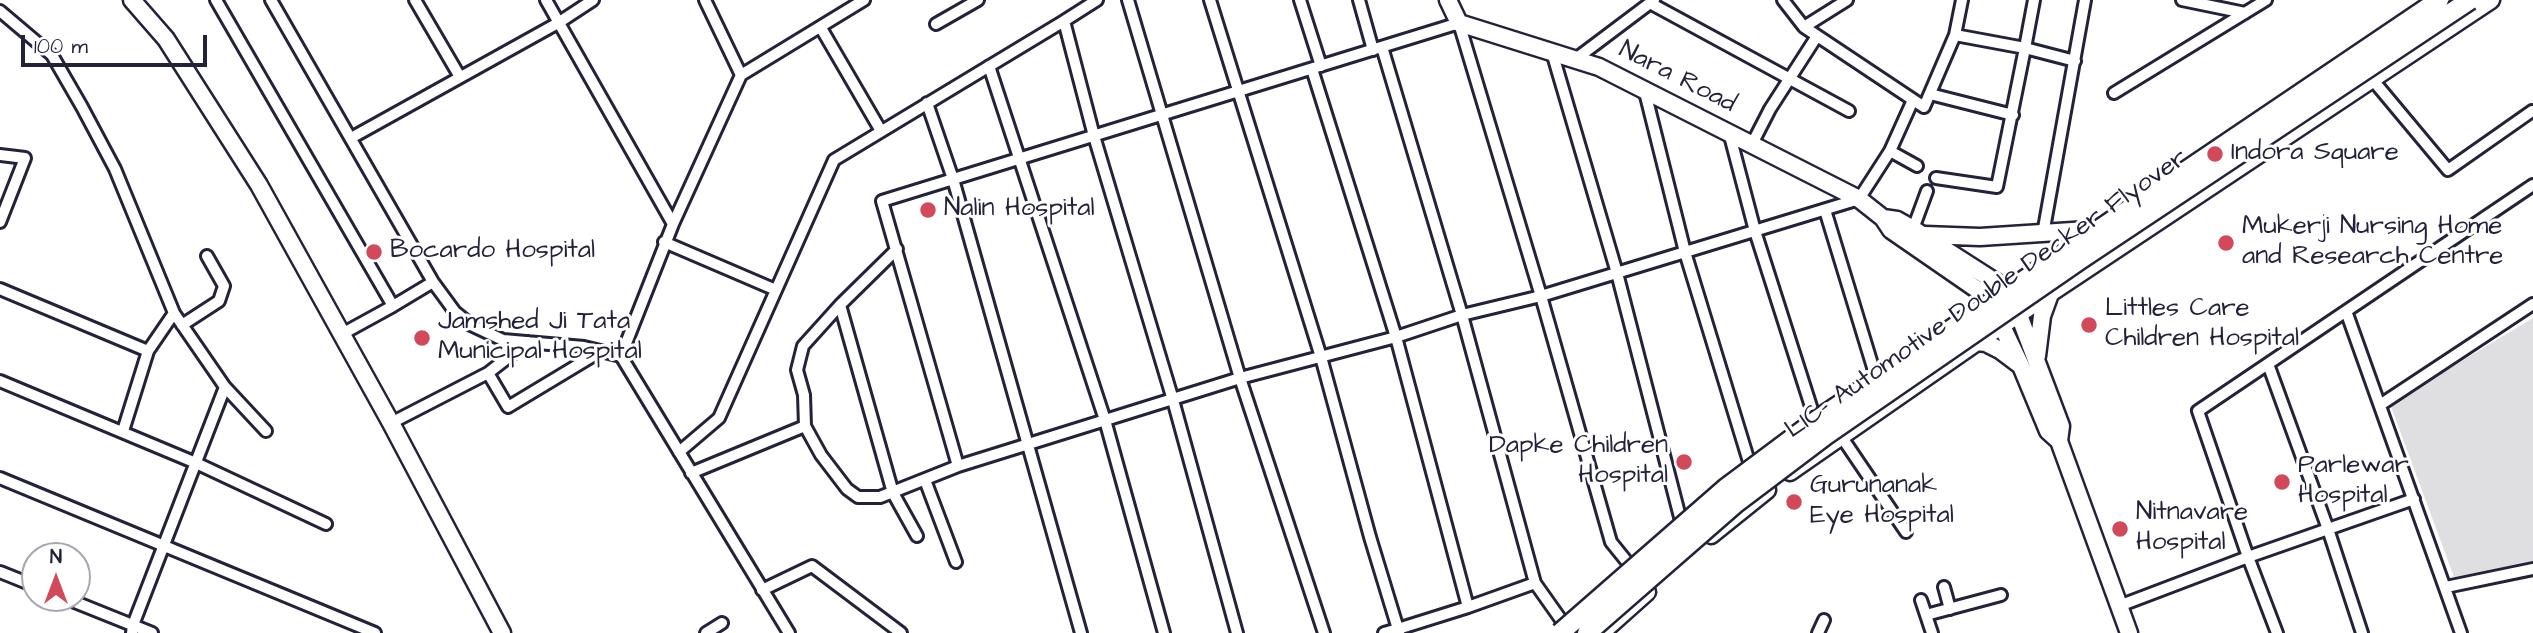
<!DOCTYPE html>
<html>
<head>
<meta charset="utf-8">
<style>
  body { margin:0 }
  #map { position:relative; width:2533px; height:633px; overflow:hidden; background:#fff; font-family:"Architects Daughter",sans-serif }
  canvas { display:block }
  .north { position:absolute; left:21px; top:542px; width:70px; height:70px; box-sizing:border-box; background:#fff; border:2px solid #a7a7b1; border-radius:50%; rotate:0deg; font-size:19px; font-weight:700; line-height:28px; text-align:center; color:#22223b }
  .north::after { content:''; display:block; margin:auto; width:24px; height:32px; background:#d1495b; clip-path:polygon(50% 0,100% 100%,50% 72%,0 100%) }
  .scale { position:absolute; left:21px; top:35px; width:186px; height:32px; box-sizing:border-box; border:4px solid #22223b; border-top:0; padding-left:9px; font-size:21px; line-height:24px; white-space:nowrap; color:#22223b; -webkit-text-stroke:5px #fff; paint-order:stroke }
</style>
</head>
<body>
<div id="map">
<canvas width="2533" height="633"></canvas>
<div class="north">N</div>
<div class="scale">100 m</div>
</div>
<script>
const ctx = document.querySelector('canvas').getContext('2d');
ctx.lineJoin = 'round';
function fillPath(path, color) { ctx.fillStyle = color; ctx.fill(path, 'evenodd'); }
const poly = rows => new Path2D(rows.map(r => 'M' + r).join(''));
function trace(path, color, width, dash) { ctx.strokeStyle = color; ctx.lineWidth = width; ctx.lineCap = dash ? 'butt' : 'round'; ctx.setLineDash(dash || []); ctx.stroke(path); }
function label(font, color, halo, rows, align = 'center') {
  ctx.font = font + ' "Architects Daughter",sans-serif'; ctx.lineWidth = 6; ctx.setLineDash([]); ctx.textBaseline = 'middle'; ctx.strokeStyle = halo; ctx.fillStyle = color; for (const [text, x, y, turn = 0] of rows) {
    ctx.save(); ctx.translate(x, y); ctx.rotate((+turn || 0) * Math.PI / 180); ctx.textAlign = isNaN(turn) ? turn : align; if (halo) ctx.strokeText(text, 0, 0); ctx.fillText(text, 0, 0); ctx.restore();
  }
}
const green = poly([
  [2533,318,2533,563,2454,577,2390,404]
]);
const street = poly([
  [216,0,393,306,433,282,455,312,471,325,503,340,584,347,621,356,673,224,546,0],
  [271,0,433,282],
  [415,0,460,77],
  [1128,0,1240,378,1324,633],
  [1210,0,1321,357,1370,537,1398,629,1468,607],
  [1300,0,1321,66],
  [1359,0,1373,50],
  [1783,0,1804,27],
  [1847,0,1804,27,1924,107,1955,35],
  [2034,0,2025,48,2075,61],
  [2182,0,2245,13],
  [1650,3,1849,111],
  [0,11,52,55,82,107,115,169,174,313],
  [1064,21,1097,0],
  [936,24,978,0],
  [821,28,881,131],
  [1382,47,1462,315,1535,583,1564,624],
  [1552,52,1617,273,1681,521],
  [1577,58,1654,0],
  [989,66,1105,420,1164,633],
  [1312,69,1396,337,1468,607,1535,583],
  [741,75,864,0],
  [2372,79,2448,170,2532,111],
  [1644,88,1685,252,1750,465],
  [2114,93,2266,0],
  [1930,94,2013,115],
  [927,103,953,179,1081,633],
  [1729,132,1755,231,1814,416],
  [351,138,558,23,593,0],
  [1752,144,1770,109,1817,36],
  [1890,151,1917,166],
  [0,155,25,158,0,222],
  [1936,178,1997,187,2025,48,1955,35,1962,0],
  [1825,210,1875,374],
  [673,224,741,75,705,0],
  [1913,229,1927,191],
  [2043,234,2085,0],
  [664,242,776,290],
  [0,289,148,351,123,431],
  [840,305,893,493,917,536],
  [2346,311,2461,633],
  [182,325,219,301,224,286,207,256],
  [342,334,393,306],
  [528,342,488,373,508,407,601,351],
  [148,351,174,313,225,387],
  [621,356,789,633],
  [2268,364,2328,529,2362,633],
  [0,381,196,463,326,524],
  [2380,405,2533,304],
  [391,423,488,373],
  [805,426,804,395,797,370,803,346,840,305,897,249],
  [1841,436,1906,532],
  [679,452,719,418,834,160,1064,21,1094,136,1173,400,1237,633],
  [958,466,882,201,1459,23,1541,296,1611,542,1636,573],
  [691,473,805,426,821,455,847,489,858,497,880,497,958,466,1240,378,1396,337,1462,315,1541,296,1859,199,1890,151,1913,100],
  [0,478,375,633],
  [925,480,956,562],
  [0,572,35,586],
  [1944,587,1950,609],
  [2446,587,2533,569],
  [762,590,812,566,901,633],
  [65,598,152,633],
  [1921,600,1932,633],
  [2119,606,2248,557,2414,499],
  [1926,615,2001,595],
  [132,633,133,625,225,387,266,431],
  [706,633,722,623],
  [1384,633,1398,629,1399,633],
  [1818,633,1824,620],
  [2277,633,2248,557,2198,411,2533,185]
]);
const secondary = poly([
  [132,0,166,39,259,185,391,423,502,633],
  [1448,0,1459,23,1599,67,1859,199,1883,218,1891,230,1988,297,2021,366,2048,431,2059,441],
  [1883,218,1897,220,1913,229,2002,286,2019,315,2061,426,2059,441,2129,633],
  [1925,235,1980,237,2088,230],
  [1977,342,1986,343,2000,350,2020,365],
  [2037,356,2042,316,2050,294],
  [1790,472,1977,342,2491,0],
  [1711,535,1767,490],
  [1601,633,1647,592]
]);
const rail = poly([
  [1579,633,1681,540,1808,440,2215,161,2459,0]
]);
const primaryBridge = poly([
  [1560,633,1726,488,1817,420,2439,0],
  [1587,633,1736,503,1826,435,2081,259,2470,0]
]);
const markers = [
  [2215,154,9,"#d1495b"],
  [928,210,9,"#d1495b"],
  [2226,243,9,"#d1495b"],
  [374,252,9,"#d1495b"],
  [2089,325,9,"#d1495b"],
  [422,338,9,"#d1495b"],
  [1684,462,9,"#d1495b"],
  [2282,482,9,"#d1495b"],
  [1794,502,9,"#d1495b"],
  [2120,529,9,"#d1495b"]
];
const streetNames = [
  ["Nara Road",1677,78,27],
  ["LIC- Automotive Double Decker Flyover",1987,295,-35]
];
const poiNames = [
  ["Indora Square",2231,154],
  ["Nalin Hospital",944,210],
  ["Mukerji Nursing Home",2242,228],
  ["and Research Centre",2242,258],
  ["Bocardo Hospital",390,252],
  ["Littles Care",2105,310],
  ["Children Hospital",2105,340],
  ["Jamshed Ji Tata",438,323],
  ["Municipal Hospital",438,353],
  ["Dapke Children",1668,447,"right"],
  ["Hospital",1668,477,"right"],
  ["Parlewar",2298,467],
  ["Hospital",2298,497],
  ["Gurunanak",1810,487],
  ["Eye Hospital",1810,517],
  ["Nitnavare",2136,514],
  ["Hospital",2136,544]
];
fillPath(green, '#dfdfe2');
trace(street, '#22223b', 16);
trace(secondary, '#22223b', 21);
trace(street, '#fff', 10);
trace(secondary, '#fff', 16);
trace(rail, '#22223b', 3.5);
trace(primaryBridge, '#22223b', 23, []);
trace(primaryBridge, '#fff', 18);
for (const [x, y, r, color] of markers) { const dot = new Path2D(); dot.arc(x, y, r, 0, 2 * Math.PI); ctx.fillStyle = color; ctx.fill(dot); trace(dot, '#fff', 2.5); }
label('26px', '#22223b', '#fff', streetNames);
label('26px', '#22223b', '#fff', poiNames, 'left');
</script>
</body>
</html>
